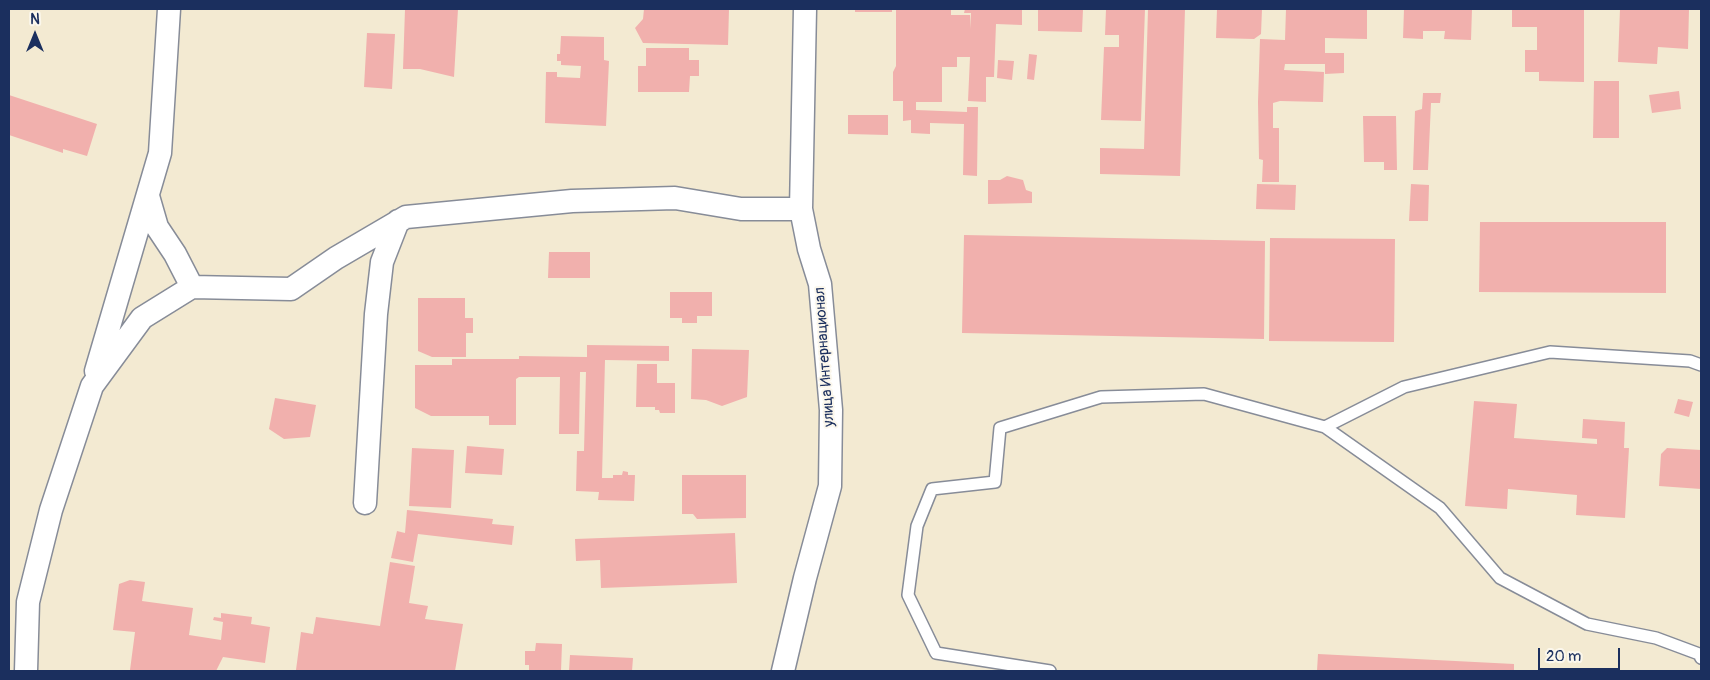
<!DOCTYPE html>
<html>
<head>
<meta charset="utf-8">
<style>
  body { margin:0 }
  #map { position:relative; width:1710px; height:680px; overflow:hidden; background:#f3ead2; font-family:Pangolin,sans-serif }
  canvas { display:block }
  .frame { position:absolute; inset:0; border:10px solid #1b2f5e; pointer-events:none }
  .north { position:absolute; left:10px; top:10px; width:50px; height:50px; -webkit-text-stroke:4px #fbf7ec; paint-order:stroke; rotate:0deg; font-size:14px; font-weight:700; line-height:20px; text-align:center; color:#1b2f5e }
  .north::after { content:''; display:block; margin:auto; width:18px; height:22px; background:#1b2f5e; clip-path:polygon(50% 0,100% 100%,50% 72%,0 100%) }
  .scale { position:absolute; left:1538px; top:648px; width:82px; height:22px; box-sizing:border-box; border:2px solid #1b2f5e; border-top:0; padding-left:6px; font-size:15px; line-height:18px; white-space:nowrap; color:#1b2f5e; -webkit-text-stroke:4px #fbf7ec; paint-order:stroke }
</style>
</head>
<body>
<div id="map">
<canvas width="1710" height="680"></canvas>
<div class="frame"></div>
<div class="north">N</div>
<div class="scale">20 m</div>
</div>
<script>
const ctx = document.querySelector('canvas').getContext('2d');
ctx.lineJoin = 'round';
function fillPath(path, color) { ctx.fillStyle = color; ctx.fill(path, 'evenodd'); }
const poly = rows => new Path2D(rows.map(r => 'M' + r).join(''));
function trace(path, color, width, dash) { ctx.strokeStyle = color; ctx.lineWidth = width; ctx.lineCap = dash ? 'butt' : 'round'; ctx.setLineDash(dash || []); ctx.stroke(path); }
function label(font, color, halo, rows, align = 'center') {
  ctx.font = font + ' Pangolin,sans-serif'; ctx.lineWidth = 4; ctx.setLineDash([]); ctx.textBaseline = 'middle'; ctx.strokeStyle = halo; ctx.fillStyle = color; for (const [text, x, y, turn = 0] of rows) {
    ctx.save(); ctx.translate(x, y); ctx.rotate((+turn || 0) * Math.PI / 180); ctx.textAlign = isNaN(turn) ? turn : align; if (halo) ctx.strokeText(text, 0, 0); ctx.fillText(text, 0, 0); ctx.restore();
  }
}
const building = poly([
  [405,9,458,9,454,77,420,69,403,69],
  [644,9,729,9,728,45,643,43,635,28,643,19],
  [855,9,892,9,892,12,855,12],
  [896,9,951,9,951,15,970,15,970,29,971,13,964,13,965,9,1022,9,1022,25,996,24,994,77,986,77,986,102,968,101,970,57,957,57,957,67,942,67,942,102,916,102,916,110,967,112,967,107,978,107,977,176,963,175,964,124,930,123,930,134,911,133,911,120,903,121,903,101,893,101,893,72,896,66],
  [1038,9,1083,9,1082,32,1038,31],
  [1106,9,1145,9,1141,121,1101,120,1104,47,1119,47,1119,35,1105,35],
  [1148,9,1185,9,1180,176,1100,174,1100,148,1144,149],
  [1217,9,1262,9,1261,34,1254,39,1216,38],
  [1286,9,1367,9,1367,39,1325,38,1325,53,1344,53,1344,73,1325,74,1325,64,1285,64,1284,70,1324,72,1323,102,1280,101,1273,103,1273,128,1279,128,1279,182,1262,182,1263,160,1259,159,1258,102,1260,39,1285,40],
  [1404,9,1472,9,1471,40,1444,39,1445,31,1423,31,1423,39,1403,38],
  [1512,9,1584,9,1584,82,1539,81,1539,72,1525,72,1525,50,1537,50,1537,27,1512,27],
  [1620,9,1689,9,1688,49,1658,47,1657,64,1618,62],
  [367,33,395,34,392,89,364,87],
  [561,36,604,37,604,60,609,61,606,126,545,123,546,72,557,72,557,77,580,78,581,66,561,65,561,61,557,61,557,54,560,54],
  [646,48,689,48,689,60,699,60,699,76,690,76,689,92,638,92,638,66,646,66],
  [1029,54,1037,55,1034,80,1027,79],
  [998,60,1014,61,1012,80,997,78],
  [1594,81,1619,81,1619,138,1593,138],
  [1679,91,1681,109,1652,113,1649,95],
  [1423,93,1441,93,1440,103,1431,103,1428,170,1413,170,1415,111,1422,109],
  [9,95,97,124,87,156,63,149,63,153,9,135],
  [848,115,888,115,888,135,848,134],
  [1363,116,1396,116,1397,170,1384,170,1384,162,1364,162],
  [1007,176,1023,180,1026,190,1032,192,1032,203,988,204,988,180,1000,180],
  [1257,184,1296,185,1295,210,1256,209],
  [1411,184,1429,185,1428,221,1409,221],
  [1480,222,1666,222,1666,293,1479,292],
  [964,235,1265,241,1264,339,962,333],
  [1270,238,1395,239,1394,342,1269,341],
  [549,252,590,252,590,278,548,278],
  [670,292,712,292,712,316,697,316,697,323,682,323,682,318,670,318],
  [418,298,465,298,465,318,473,318,473,333,466,333,466,357,432,357,418,351],
  [587,345,669,346,669,361,605,360,602,478,613,478,613,475,622,475,623,471,628,472,628,475,635,475,634,501,598,500,599,492,576,491,577,451,584,451,586,372,580,372,579,434,559,434,560,377,519,377,516,379,516,425,489,425,489,416,431,416,415,408,415,365,452,365,452,359,519,359,519,356,587,357],
  [692,349,749,350,747,397,722,406,706,400,691,399],
  [637,364,657,364,657,383,675,383,675,413,660,413,659,410,655,410,655,407,636,407],
  [275,398,316,405,310,437,284,439,269,429],
  [1678,399,1693,402,1689,417,1674,413],
  [1474,401,1517,404,1514,438,1597,444,1597,439,1582,438,1583,419,1625,422,1624,448,1629,448,1625,518,1576,515,1577,495,1508,489,1507,509,1465,506],
  [467,446,504,449,502,475,465,473],
  [412,448,454,450,451,508,409,506],
  [1667,448,1701,450,1701,489,1659,486,1661,454],
  [682,475,746,475,746,518,697,519,693,514,682,514],
  [407,510,493,519,492,524,514,526,512,545,418,534,413,562,391,558,397,531,405,533],
  [735,533,737,583,601,588,600,560,576,561,575,539],
  [390,562,415,566,409,603,428,606,425,619,463,624,455,671,308,671,296,670,301,632,313,634,316,617,380,626],
  [130,580,145,582,142,601,193,608,189,635,221,640,223,622,213,620,214,617,221,618,221,613,252,617,251,624,270,627,265,663,223,657,216,671,142,671,130,670,135,632,113,630,119,584],
  [536,643,562,644,561,671,529,671,529,665,525,665,525,651,535,651],
  [1318,654,1514,664,1514,671,1317,671],
  [570,655,633,658,632,671,569,671]
]);
const lane = poly([
  [1325,427,1404,387,1550,352,1690,361,1701,365],
  [1050,671,936,653,908,595,917,526,932,489,995,482,1000,428,1101,397,1204,394,1325,427,1440,508,1500,578,1587,624,1656,638,1699,654,1701,658]
]);
const street = poly([
  [148,196,157,227,175,254,192,287],
  [96,371,160,153,169,9],
  [365,503,376,314,382,262,398,221],
  [26,671,28,602,51,510,92,386,142,318,192,287,291,289,336,258,406,217,572,201,675,198,741,209,801,209],
  [783,671,805,578,830,486,831,410,820,284,809,249,801,209,805,9]
]);
const streetNames = [
  ["улица Интернационал",825,357,-94]
];
fillPath(building, '#f1b0ad');
trace(lane, '#878c98', 14);
trace(street, '#878c98', 25);
trace(lane, '#fff', 11);
trace(street, '#fff', 22);
label('15px', '#1b2f5e', '#fbf7ec', streetNames);
</script>
</body>
</html>
